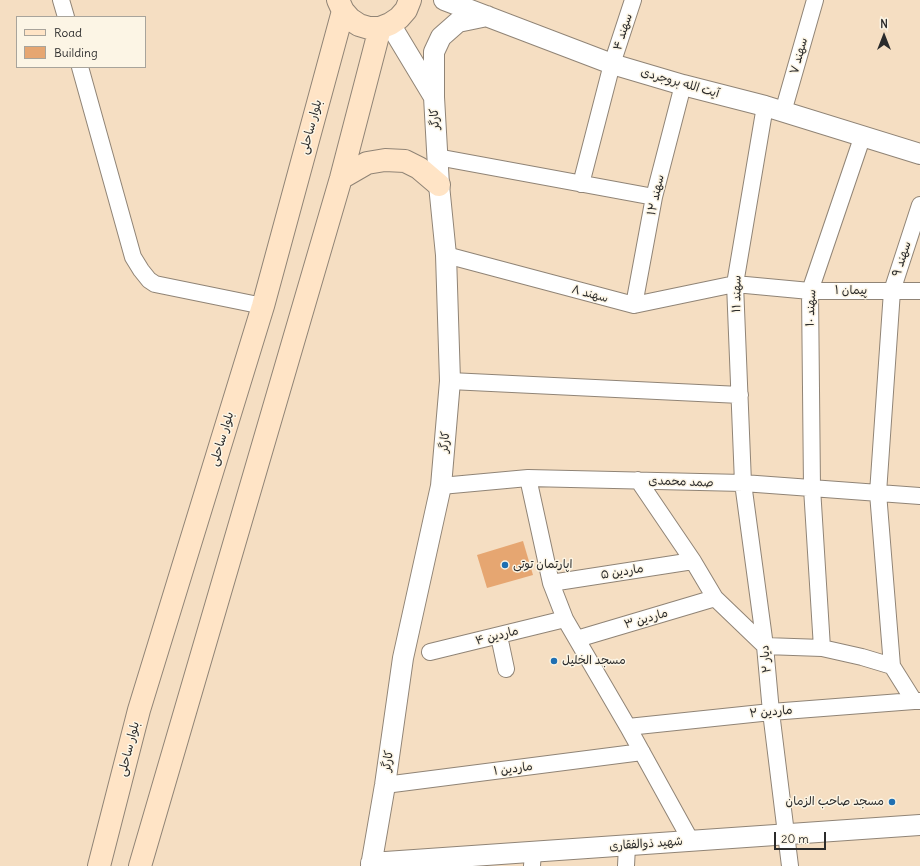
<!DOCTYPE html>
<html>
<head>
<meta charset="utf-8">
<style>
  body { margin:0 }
  #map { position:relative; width:920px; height:866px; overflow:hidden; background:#f5dec2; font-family:Delius,sans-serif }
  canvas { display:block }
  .legend { position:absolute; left:16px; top:16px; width:130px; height:52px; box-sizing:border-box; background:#fcf5e5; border:1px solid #a8a49b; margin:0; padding:5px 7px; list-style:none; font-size:12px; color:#2b2b2b }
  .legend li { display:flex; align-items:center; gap:8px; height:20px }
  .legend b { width:20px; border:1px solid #a8a49b }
  .north { position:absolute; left:864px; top:16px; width:40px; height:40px; -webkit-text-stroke:3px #fcf5e5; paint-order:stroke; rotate:0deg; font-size:11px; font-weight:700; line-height:16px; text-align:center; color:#2b2b2b }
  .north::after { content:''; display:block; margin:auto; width:14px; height:18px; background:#2b2b2b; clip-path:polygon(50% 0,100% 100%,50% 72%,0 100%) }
  .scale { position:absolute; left:774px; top:832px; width:52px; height:18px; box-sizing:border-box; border:2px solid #2b2b2b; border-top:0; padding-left:5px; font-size:12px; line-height:14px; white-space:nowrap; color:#2b2b2b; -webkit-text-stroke:3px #fcf5e5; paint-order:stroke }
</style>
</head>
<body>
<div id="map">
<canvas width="920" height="866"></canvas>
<ul class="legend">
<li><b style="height:5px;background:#ffe4c6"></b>Road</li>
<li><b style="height:11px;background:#e6a671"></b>Building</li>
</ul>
<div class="north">N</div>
<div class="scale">20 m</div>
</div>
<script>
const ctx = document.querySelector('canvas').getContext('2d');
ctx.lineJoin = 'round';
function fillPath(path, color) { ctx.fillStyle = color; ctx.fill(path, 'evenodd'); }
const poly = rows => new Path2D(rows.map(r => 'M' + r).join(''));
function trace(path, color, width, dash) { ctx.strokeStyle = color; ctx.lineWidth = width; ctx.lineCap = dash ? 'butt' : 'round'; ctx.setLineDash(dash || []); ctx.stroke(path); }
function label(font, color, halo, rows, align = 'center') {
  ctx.font = font + ' Delius,"Playpen Sans Arabic",sans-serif'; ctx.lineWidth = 3; ctx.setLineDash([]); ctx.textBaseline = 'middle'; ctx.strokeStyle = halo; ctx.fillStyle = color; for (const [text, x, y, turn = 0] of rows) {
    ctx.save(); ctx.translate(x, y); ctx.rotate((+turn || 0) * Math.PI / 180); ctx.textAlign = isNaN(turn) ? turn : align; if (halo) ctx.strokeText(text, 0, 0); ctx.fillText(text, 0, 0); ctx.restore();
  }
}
const building = poly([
  [523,541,533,575,487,588,477,555]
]);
const minor = poly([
  [61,0,66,17],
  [80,67,133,257,141,270,149,280,155,284,263,306],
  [765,106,735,284,743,483,765,646,771,712,790,866],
  [783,112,815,0],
  [437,157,654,197],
  [581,184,612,64,633,0],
  [446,255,634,305,735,284,810,291,920,291],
  [634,305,654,197,683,85],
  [450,381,740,395],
  [528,478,551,583,565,619,628,727,691,841],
  [638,480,693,561,715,598,765,646,822,648,862,657,892,666,914,701,920,701],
  [441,486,528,478,743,483,920,496],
  [551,583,693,561],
  [499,636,506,669],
  [577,639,715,598],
  [822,648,812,488,810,291,863,135],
  [430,652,565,619],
  [892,666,878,493,892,291,920,205],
  [628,727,771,712,914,701],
  [385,785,642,752],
  [532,866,533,852],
  [626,866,627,846]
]);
const tertiary = poly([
  [444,0,612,64,683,85,765,106,920,154],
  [434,97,434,52,441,37,458,22,487,16],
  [371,863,920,825],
  [371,866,385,785,403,658,441,486,450,381,446,255,439,185,434,97,390,24]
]);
const secondary = poly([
  [338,0,343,11,350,19,359,25,369,28,380,28,390,24,399,18,406,10,410,0],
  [341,178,367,163,385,160,405,161,419,168,439,185],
  [99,866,139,710,263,306,343,11],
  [140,866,341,178,380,28]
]);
const markers = [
  [505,565,4,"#1f6fb2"],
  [554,661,4,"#1f6fb2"],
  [892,802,4,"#1f6fb2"]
];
const streetNames = [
  ["سهند ۴",623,32,-72],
  ["سهند ۷",799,56,-74],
  ["آیت الله بروجردی",680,83,16],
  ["کارگر",435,119,-93],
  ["بلوار ساحلی",311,127,-75],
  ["سهند ۱۲",656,195,-77],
  ["سهند ۹",902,259,-72],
  ["پیمان ۱",851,291],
  ["سهند ۸",590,294,15],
  ["سهند ۱۱",737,294,-89],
  ["سهند ۱۰",811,308,-87],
  ["بلوار ساحلی",222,439,-73],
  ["کارگر",445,442,-85],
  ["صمد محمدی",681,482,2],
  ["ماردین ۵",622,572,-9],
  ["ماردین ۳",646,619,-16],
  ["ماردین ۴",497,636,-14],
  ["دیار ۲",766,659,-95],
  ["ماردین ۲",771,712,-5],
  ["بلوار ساحلی",129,749,-76],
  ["کارگر",388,761,-82],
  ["ماردین ۱",513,769,-7],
  ["شهید ذوالفقاری",646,844,-4]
];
const poiNames = [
  ["اپارتمان توتی",513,565],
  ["مسجد الخلیل",562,661],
  ["مسجد صاحب الزمان",884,802,"right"]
];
fillPath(building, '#e6a671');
trace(minor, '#908476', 18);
trace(tertiary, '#908476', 22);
trace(secondary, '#908476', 24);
trace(minor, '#fff', 16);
trace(tertiary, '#fff', 20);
trace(secondary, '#ffe4c6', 22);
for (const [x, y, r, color] of markers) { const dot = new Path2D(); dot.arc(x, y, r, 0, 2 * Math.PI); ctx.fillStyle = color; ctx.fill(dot); trace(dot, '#fcf5e5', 1.5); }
label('12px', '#2b2b2b', '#fcf5e5', streetNames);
label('12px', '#2b2b2b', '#fcf5e5', poiNames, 'left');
</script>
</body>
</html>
